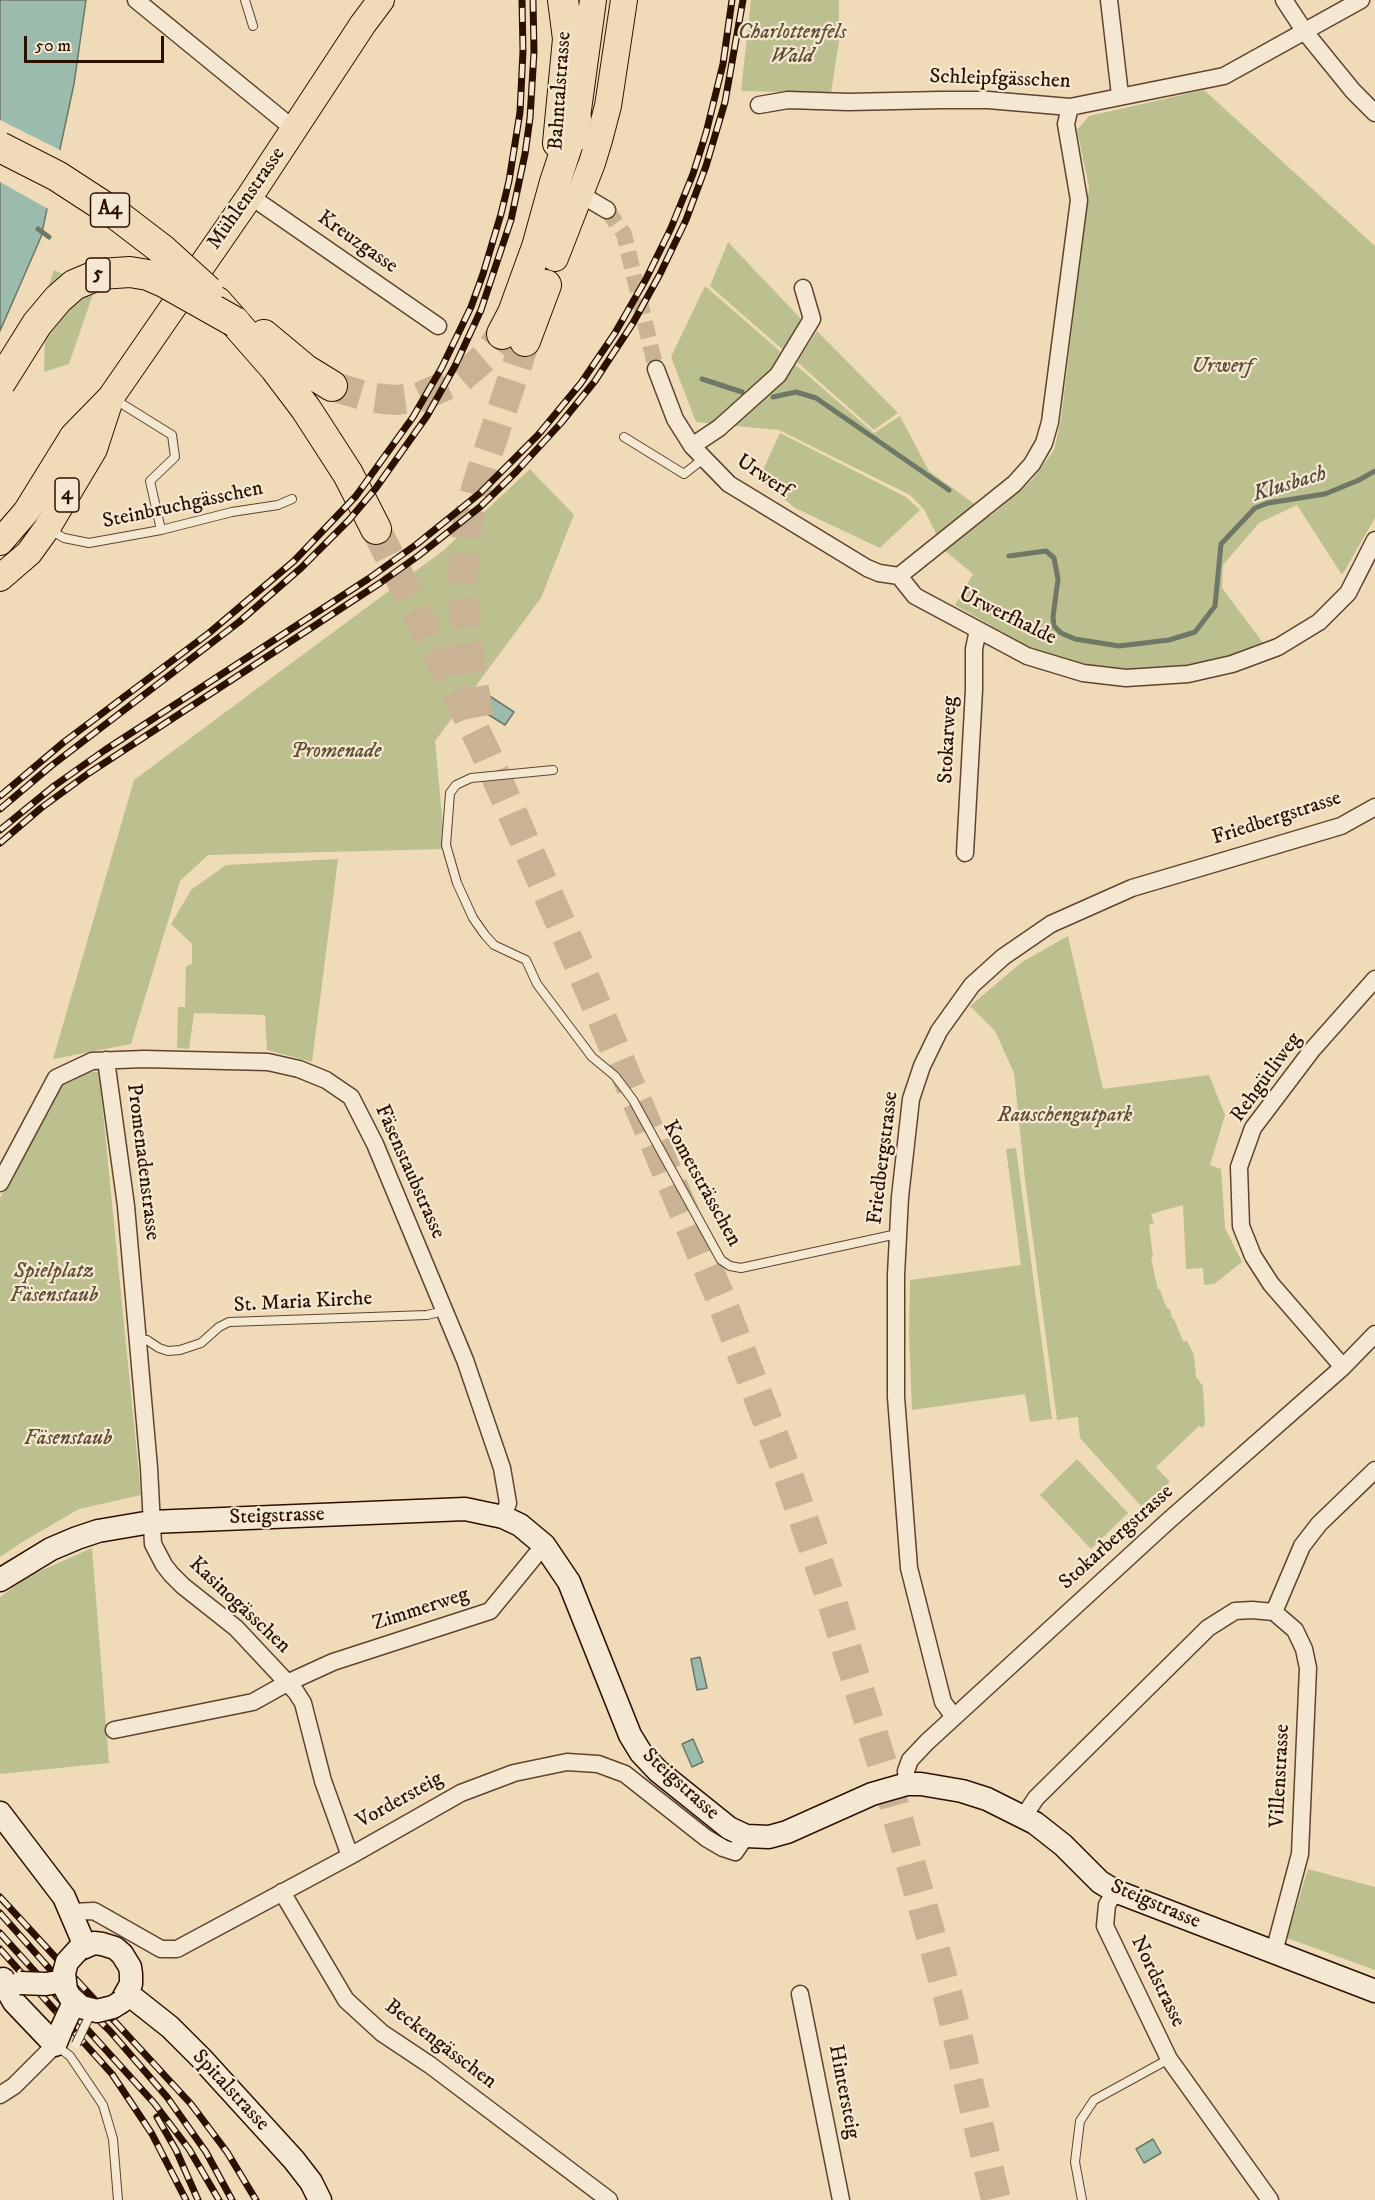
<!DOCTYPE html>
<html>
<head>
<meta charset="utf-8">
<style>
  body { margin:0 }
  #map { position:relative; width:1375px; height:2200px; overflow:hidden; background:#f0dbb9; font-family:"IM FELL DW Pica",serif }
  canvas { display:block }
  .scale { position:absolute; left:24px; top:36px; width:140px; height:27px; box-sizing:border-box; border:3px solid #2d1100; border-top:0; padding-left:8px; font-size:18px; line-height:21px; white-space:nowrap; color:#2d1100; -webkit-text-stroke:4px #f5e8d2; paint-order:stroke }
</style>
</head>
<body>
<div id="map">
<canvas width="1375" height="2200"></canvas>
<div class="scale">50 m</div>
</div>
<script>
const ctx = document.querySelector('canvas').getContext('2d');
ctx.lineJoin = 'round';
function fillPath(path, color) { ctx.fillStyle = color; ctx.fill(path, 'evenodd'); }
const poly = rows => new Path2D(rows.map(r => 'M' + r).join(''));
function trace(path, color, width, dash) { ctx.strokeStyle = color; ctx.lineWidth = width; ctx.lineCap = dash ? 'butt' : 'round'; ctx.setLineDash(dash || []); ctx.stroke(path); }
function label(font, color, halo, rows, align = 'center') {
  ctx.font = font + ' "IM FELL DW Pica",serif'; ctx.lineWidth = 4.5; ctx.setLineDash([]); ctx.textBaseline = 'middle'; ctx.strokeStyle = halo; ctx.fillStyle = color; for (const [text, x, y, turn = 0] of rows) {
    ctx.save(); ctx.translate(x, y); ctx.rotate((+turn || 0) * Math.PI / 180); ctx.textAlign = isNaN(turn) ? turn : align; if (halo) ctx.strokeText(text, 0, 0); ctx.fillText(text, 0, 0); ctx.restore();
  }
}
const green = poly([
  [751,0,839,0,839,41,831,93,741,91],
  [1204,90,1375,246,1375,518,1342,575,1297,505,1259,523,1223,565,1222,588,1263,643,1209,663,1151,673,1086,666,1034,650,955,605,973,574,944,550,924,509,910,495,779,430,696,422,671,357,705,286,874,433,900,416,929,471,991,516,1032,480,1054,450,1061,420,1089,187,1077,130,1089,116],
  [728,242,802,320,783,350,710,286],
  [54,270,95,288,69,364,44,372,46,293],
  [817,331,898,413,874,430,797,362],
  [780,433,906,497,920,510,880,548,795,508,759,479],
  [530,469,574,515,541,598,435,741,445,849,208,855,180,881,131,1044,53,1059,134,780,444,550],
  [338,859,312,1062,267,1050,265,1015,194,1013,189,1049,177,1048,178,1007,185,1007,186,966,192,964,192,944,171,924,191,890,226,865],
  [1068,936,1103,1089,1209,1075,1225,1115,1210,1165,1221,1169,1225,1228,1242,1262,1214,1284,1204,1285,1203,1268,1186,1269,1183,1205,1151,1214,1154,1223,1149,1225,1153,1257,1151,1258,1158,1290,1160,1289,1163,1299,1167,1308,1170,1309,1172,1318,1174,1319,1183,1341,1187,1341,1194,1355,1196,1377,1203,1386,1205,1425,1202,1428,1199,1426,1156,1467,1170,1482,1141,1506,1080,1438,1078,1417,1057,1420,1025,1180,1014,1073,995,1031,970,1006,1022,962],
  [79,1071,99,1072,141,1495,79,1509,24,1541,0,1557,0,1198,60,1080],
  [1016,1148,1052,1419,1030,1422,1025,1394,912,1410,909,1334,910,1280,1021,1265,1006,1149],
  [1077,1459,1128,1513,1091,1549,1040,1495],
  [92,1548,109,1763,0,1774,0,1597,29,1576],
  [1308,1869,1375,1887,1375,1970,1287,1938]
]);
const water = poly([
  [0,0,86,0,74,84,41,237,0,331,0,0],
  [482,691,514,712,505,725,473,705,482,691],
  [700,1657,707,1688,697,1690,691,1659,700,1657],
  [693,1739,703,1762,692,1767,682,1744,693,1739],
  [1153,2139,1161,2153,1144,2163,1136,2149,1153,2139]
]);
const pier = poly([
  [0,120,62,151,50,210,0,182]
]);
const stream = poly([
  [38,229,49,237],
  [702,379,742,392],
  [773,397,796,392,816,398,949,490],
  [1009,556,1046,551,1054,558,1058,579,1053,617,1054,626,1061,633,1075,639,1119,646,1169,640,1195,632,1215,606,1221,544,1255,508,1268,503,1325,494,1359,480,1375,471]
]);
const streetTunnel = poly([
  [607,210,624,234,656,369]
]);
const highwayTunnel = poly([
  [332,386,368,397,383,399,396,400,420,397,458,380,485,357,502,334],
  [376,529,483,747,580,967,720,1297,786,1469,831,1599,885,1773,949,2000,996,2200],
  [479,717,471,672,462,585,467,526,477,485,525,341]
]);
const lane = poly([
  [245,0,253,26],
  [114,399,172,435,175,457,150,481,161,530],
  [624,437,684,474,703,459],
  [50,530,64,538,89,543,161,530,232,512,278,505,292,499],
  [553,770,471,778,456,785,450,793,446,845,457,883,473,918,485,935,494,945,526,960,537,984,592,1057,615,1076,633,1100,721,1260,730,1266,741,1268,897,1234],
  [138,1339,147,1340,159,1348,168,1351,180,1350,201,1343,219,1327,229,1322,427,1315,444,1311],
  [55,2045,70,2056,103,2105,113,2139,118,2200],
  [1082,2200,1075,2162,1080,2121,1094,2100,1169,2059]
]);
const street = poly([
  [136,0,295,130],
  [1109,0,1120,95],
  [1284,0,1305,32,1353,91,1375,113],
  [759,105,788,100,848,102,941,100,988,100,1070,107,1224,76,1361,0],
  [580,194,607,210],
  [250,196,438,326],
  [656,369,675,419,692,446,729,484,867,568,879,573,899,576,1014,484,1032,464,1044,443,1050,422,1079,200,1066,124,1070,107],
  [692,446,719,428,778,375,812,319,803,288],
  [899,576,915,596,1027,656,1083,673,1126,678,1188,674,1232,664,1278,647,1319,622,1348,593,1375,540],
  [965,853,974,690,974,649,978,630],
  [106,1060,126,1206,149,1468,153,1544,164,1565,171,1574,183,1586,236,1628,296,1692,303,1703,323,1781,350,1856],
  [0,1183,56,1078,92,1061,144,1059,268,1062,299,1069,326,1080,351,1097,375,1144,465,1360,502,1468,508,1503,503,1517],
  [1343,1367,1271,1284,1253,1256,1241,1226,1239,1167,1253,1128,1312,1050,1375,979],
  [1274,1612,1302,1546,1319,1524,1375,1470],
  [954,1717,943,1702,909,1568,896,1397,896,1275,900,1197,911,1099,922,1066,939,1031,972,985,1003,957,1051,924,1132,888,1341,826,1375,807],
  [114,1730,253,1702,287,1683,333,1662,490,1611,544,1545],
  [907,1784,906,1771,910,1760,927,1742,1167,1522,1343,1367,1375,1334],
  [1024,1816,1036,1798,1208,1628,1235,1611,1252,1610,1274,1612,1295,1630,1304,1649,1308,1668,1300,1854,1274,1952],
  [1115,1891,1107,1905,1105,1926,1169,2059,1270,2200],
  [282,1892,346,2000,382,2033,430,2065,609,2200],
  [71,1912,94,1911,161,1949,177,1949,350,1856,461,1793,514,1773,567,1762,598,1764,625,1774,706,1838,723,1848,735,1852,746,1836],
  [800,1994,841,2200],
  [0,2095,14,2086,55,2045]
]);
const secondary = poly([
  [0,1580,51,1549,77,1538,98,1531,151,1522,465,1509,503,1517,520,1525,544,1545,569,1582,630,1735,641,1753,658,1771,729,1828,746,1836,769,1837,787,1832,872,1794,907,1784,921,1784,962,1791,987,1799,1035,1823,1063,1845,1100,1882,1115,1891,1375,1991],
  [0,1813,64,1897,85,1946],
  [78,1950,94,1943,102,1944,115,1948,122,1954,130,1967,131,1974,131,1984,121,2002],
  [3,1979,7,1990,14,2002,55,2045,62,2028],
  [127,1993,170,2027,201,2058,294,2160,311,2182,320,2200]
]);
const primary = poly([
  [574,139,593,0],
  [555,258,592,163,599,140,608,106,624,0],
  [0,542,26,512,73,436,111,397,250,196,363,24,381,0],
  [0,578,29,553,47,528,94,449,109,403]
]);
const highway = poly([
  [558,143,568,39,563,0],
  [217,302,275,368,306,409,348,474,376,529],
  [502,334,513,313,537,247,555,182,576,119],
  [264,335,306,370,332,386],
  [525,341,546,285]
]);
const rail = poly([
  [0,796,64,742,209,633,294,561,356,496,413,417,442,367,471,307,483,274,501,214,509,181,520,112,523,51,522,0],
  [0,809,51,766,239,622,301,568,349,520,376,488,427,416,455,366,481,310,511,220,525,154,530,118,534,52,533,0],
  [0,830,54,786,105,750,368,579,417,544,479,494,538,435,581,383,615,333,646,279,671,228,693,174,706,133,723,64,732,0],
  [0,843,41,808,89,773,380,583,418,556,480,507,516,472,561,423,595,381,633,323,660,274,686,220,706,166,725,102,743,0],
  [0,1897,191,2104,227,2152,256,2200],
  [0,1913,71,1993,110,2031,167,2097,206,2152,232,2200],
  [0,1933,154,2103,189,2149,219,2200],
  [0,1949,112,2074,152,2134,186,2200],
  [157,2117,176,2150,198,2200]
]);
const laneBridge = poly([
  [76,2044,91,2013]
]);
const secondaryBridge = poly([
  [78,1950,67,1962,64,1973,66,1990,70,1997,81,2007,97,2011,113,2007,121,2002],
  [20,1983,46,1984,64,1981],
  [62,2028,74,2002]
]);
const highwayBridge = poly([
  [0,147,57,176,117,215,164,251,208,291],
  [0,383,37,324,58,299,74,285,100,274,130,272,148,275,164,282,235,322]
]);
const shields = [
  [110,210,39],
  [98,275,24],
  [67,495,24]
];
const shieldNames = [
  ["A4",110,210],
  ["5",98,275],
  ["4",67,495]
];
const parkNames = [
  ["Charlottenfels",792,34],
  ["Wald",792,58],
  ["Urwerf",1222,368],
  ["Promenade",336,753],
  ["Rauschengutpark",1065,1117],
  ["Spielplatz",54,1273],
  ["Fäsenstaub",54,1297],
  ["Fäsenstaub",68,1440]
];
const streetNames = [
  ["Schleipfgässchen",1000,80,2],
  ["Bahntalstrasse",561,91,-86],
  ["Mühlenstrasse",247,199,-55],
  ["Kreuzgasse",357,243,35],
  ["Urwerf",763,477,34],
  ["Steinbruchgässchen",183,506,-12],
  ["Urwerfhalde",1007,617,26],
  ["Stokarweg",949,740,-87],
  ["Friedbergstrasse",1277,819,-18],
  ["Rehgütliweg",1267,1078,-54],
  ["Friedbergstrasse",884,1158,-83],
  ["Promenadenstrasse",142,1162,83],
  ["Fäsenstaubstrasse",409,1172,66],
  ["Kometsträsschen",701,1184,61],
  ["St. Maria Kirche",303,1303,-3],
  ["Steigstrasse",277,1517,-2],
  ["Stokarbergstrasse",1117,1538,-42],
  ["Kasinogässchen",239,1606,43],
  ["Zimmerweg",421,1610,-18],
  ["Villenstrasse",1281,1776,-87],
  ["Steigstrasse",680,1785,42],
  ["Vordersteig",400,1801,-29],
  ["Steigstrasse",1155,1905,23],
  ["Nordstrasse",1157,1982,64],
  ["Beckengässchen",440,2045,37],
  ["Spitalstrasse",230,2091,47],
  ["Hintersteig",843,2092,79]
];
const waterNames = [
  ["Klusbach",1290,485,-17]
];
fillPath(green, '#bbc08e');
fillPath(water, '#9bbbac');
trace(water, '#6f7767', 1.5);
fillPath(pier, '#f0dbb9');
trace(stream, '#6f7767', 5);
trace(streetTunnel, '#c9b394', 16, [16, 8]);
trace(highwayTunnel, '#c9b394', 30, [30, 15]);
trace(lane, '#5e442e', 10);
trace(street, '#5e442e', 19);
trace(secondary, '#2d1100', 25);
trace(primary, '#2d1100', 28);
trace(highway, '#2d1100', 32);
trace(lane, '#f5e8d2', 8);
trace(street, '#f5e8d2', 16);
trace(secondary, '#f5e8d2', 22);
trace(primary, '#f0dbb9', 26);
trace(highway, '#f0dbb9', 30);
trace(rail, '#2d1100', 7);
trace(rail, '#f5e8d2', 4.5, [14]);
trace(laneBridge, '#5e442e', 10, []);
trace(secondaryBridge, '#2d1100', 25, []);
trace(highwayBridge, '#2d1100', 32, []);
trace(laneBridge, '#f5e8d2', 8);
trace(secondaryBridge, '#f5e8d2', 22);
trace(highwayBridge, '#f0dbb9', 30);
for (const [x, y, w] of shields) { const box = new Path2D(); box.roundRect(x - w / 2, y - 17, w, 34, 4.5); ctx.fillStyle = '#f5e8d2'; ctx.fill(box); trace(box, '#2d1100', 1.5); }
label('bold 20px', '#2d1100', null, shieldNames);
label('italic 21px', '#5f4e32', '#f5e8d2', parkNames);
label('21px', '#2d1100', '#f5e8d2', streetNames);
label('italic 22px', '#544c3c', '#f5e8d2', waterNames);
</script>
</body>
</html>
